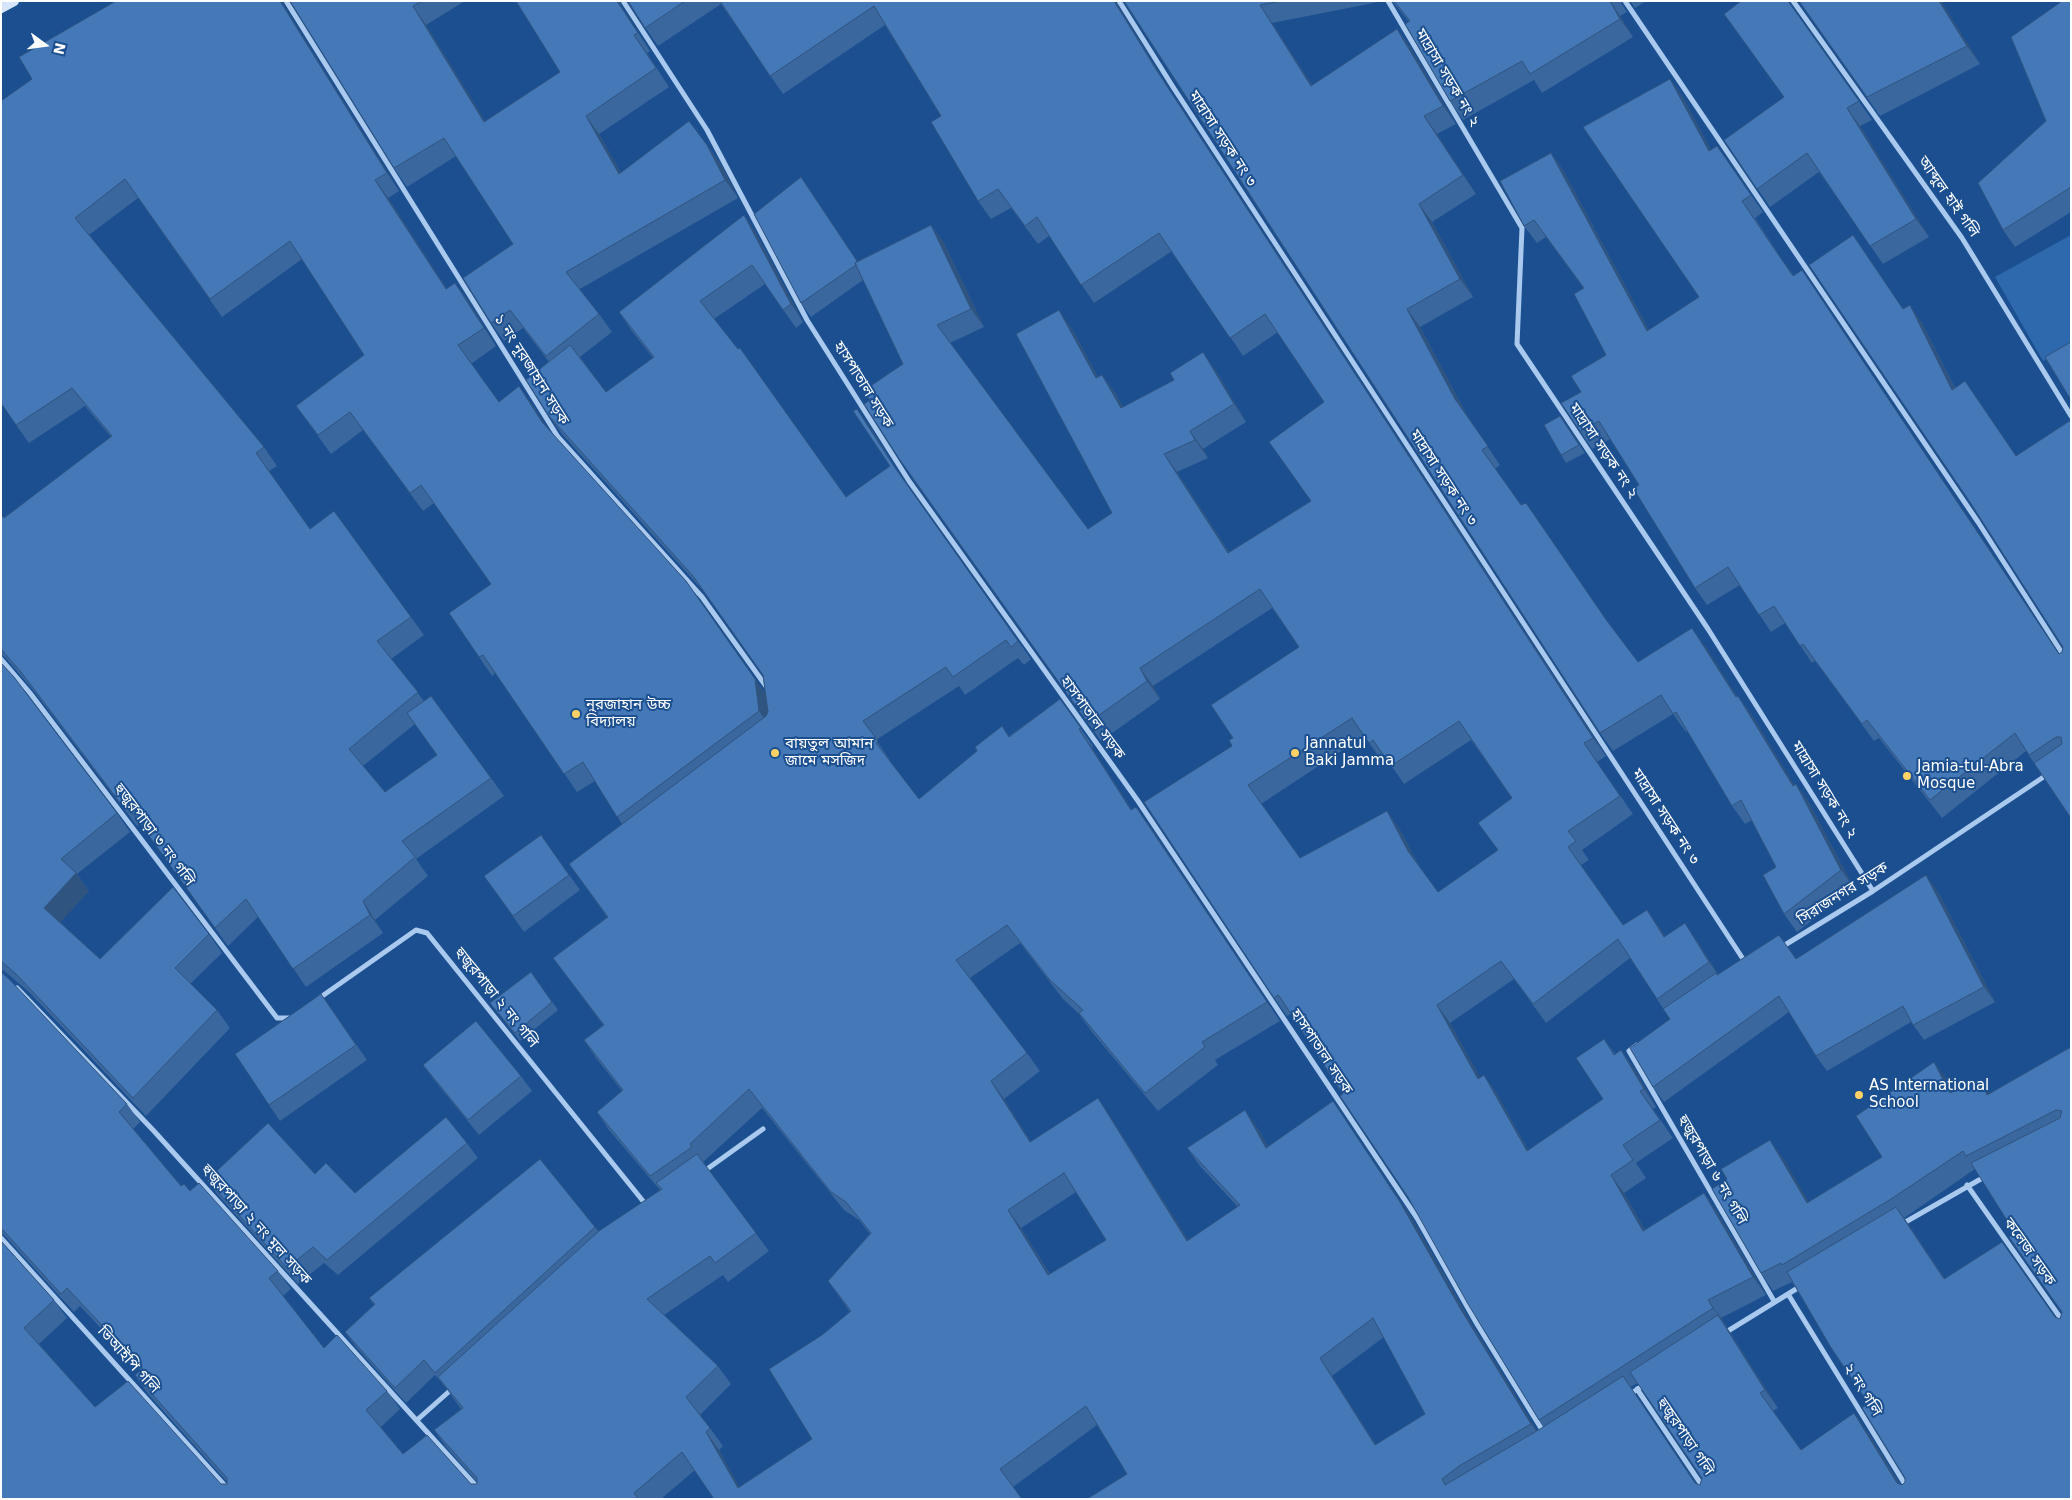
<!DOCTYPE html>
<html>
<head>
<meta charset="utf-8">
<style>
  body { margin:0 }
  #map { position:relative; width:2072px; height:1500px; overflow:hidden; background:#1b4f8f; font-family:"DejaVu Sans",sans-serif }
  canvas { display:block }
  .frame { position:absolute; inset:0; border:2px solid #fff; pointer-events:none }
  .north { position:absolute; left:20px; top:20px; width:50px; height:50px; -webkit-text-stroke:4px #1b4f8f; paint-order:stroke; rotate:104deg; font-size:14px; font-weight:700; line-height:20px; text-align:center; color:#fff }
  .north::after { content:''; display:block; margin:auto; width:18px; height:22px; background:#fff; clip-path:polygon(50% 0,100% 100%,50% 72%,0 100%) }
</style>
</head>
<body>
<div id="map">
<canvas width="2072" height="1500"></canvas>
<div class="frame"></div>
<div class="north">N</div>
</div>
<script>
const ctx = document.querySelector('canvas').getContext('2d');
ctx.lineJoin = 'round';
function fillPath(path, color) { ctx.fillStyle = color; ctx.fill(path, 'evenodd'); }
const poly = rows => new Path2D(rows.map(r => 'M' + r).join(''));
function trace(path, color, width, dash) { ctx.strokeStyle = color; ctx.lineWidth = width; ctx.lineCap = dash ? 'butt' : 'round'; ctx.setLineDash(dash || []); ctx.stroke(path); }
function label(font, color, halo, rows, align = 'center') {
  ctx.font = font + ' "DejaVu Sans","Noto Sans Bengali",sans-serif'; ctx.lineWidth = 4; ctx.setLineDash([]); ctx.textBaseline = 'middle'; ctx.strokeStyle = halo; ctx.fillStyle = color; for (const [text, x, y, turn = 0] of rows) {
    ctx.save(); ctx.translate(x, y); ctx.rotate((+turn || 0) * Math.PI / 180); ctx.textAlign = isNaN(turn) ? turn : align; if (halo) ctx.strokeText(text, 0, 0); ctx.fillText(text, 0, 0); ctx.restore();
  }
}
const green = poly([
  [2071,235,2071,346,2043,361,1995,277]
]);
const street = poly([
  [286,1,558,437,702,597,768,689],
  [623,1,707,130,807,320,909,481,1138,801,1417,1218,1477,1324,1544,1433],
  [1119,1,1173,87,1745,962],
  [1388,1,1522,228,1517,344,1708,629,1873,891],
  [1625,1,1978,522,2071,667],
  [1793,1,1962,238,2071,416],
  [1,659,30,693,277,1018,291,1018],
  [1780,948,1873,891,2048,774],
  [17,988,153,1130,477,1487],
  [318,999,416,930,427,933,647,1206],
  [1637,1045,1629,1051,1774,1301],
  [703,1172,763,1129],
  [1967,1185,2071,1333],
  [1902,1224,1986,1176],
  [1,1238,227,1488],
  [1788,1294,1914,1499],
  [1723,1334,1801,1286],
  [1637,1389,1711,1499],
  [1629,1395,1645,1384],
  [417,1420,453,1388]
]);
const secondary = poly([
  [1,8,14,1]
]);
const wall = poly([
  [116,1,283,1,282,3,399,191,388,198,447,289,455,283,468,301,496,346,471,364,499,402,532,404,546,427,686,581,765,694,763,675,706,594,562,434,549,416,549,362,523,328,504,341,491,323,513,244,456,156,407,187,394,168,290,1,465,1,426,25,485,121,560,72,516,1,620,1,619,3,650,51,647,53,669,87,599,134,621,173,707,145,720,163,738,198,580,289,599,314,612,332,580,357,606,392,653,358,631,330,619,312,744,215,756,233,803,322,796,328,765,284,714,319,846,497,890,466,870,427,903,480,1031,659,1024,665,1018,658,965,695,959,686,876,740,890,760,889,761,919,799,1009,736,1060,699,1093,746,1092,748,1132,810,1149,825,1280,1021,1215,1060,1218,1065,1158,1111,1092,1032,1079,1014,1063,999,1020,943,970,978,1027,1053,1040,1071,1004,1099,1031,1142,1110,1116,1188,1240,1238,1207,1200,1166,1187,1148,1245,1110,1258,1129,1268,1147,1333,1101,1413,1220,1473,1326,1537,1431,1544,1427,1539,1420,1408,1197,1291,1014,1287,1016,1274,998,1232,746,1233,738,1299,647,1272,608,1153,686,1160,699,1101,741,913,479,870,400,903,364,863,280,811,317,801,303,858,261,931,225,944,243,984,327,950,343,1088,529,1112,513,1072,329,1098,377,1102,375,1115,393,1123,407,1216,371,1246,422,1203,449,1208,458,1177,472,1229,552,1311,501,1324,402,1278,332,1243,356,1172,251,1094,303,1049,236,1038,244,1011,208,991,219,978,201,941,116,885,25,783,94,721,4,658,46,627,1,1115,1,1169,89,1606,756,1597,762,1633,814,1582,850,1589,860,1581,865,1623,925,1647,910,1665,936,1697,941,1718,974,1796,959,1937,890,1995,1002,1924,1040,1911,1022,1827,1071,1816,1056,1789,1012,1664,1102,1653,1087,1670,1019,1630,958,1546,1023,1514,979,1450,1023,1480,1078,1484,1075,1497,1094,1528,1150,1603,1099,1604,1039,1615,1054,1634,1068,1656,1107,1653,1109,1673,1138,1636,1163,1646,1178,1624,1193,1645,1230,1704,1193,1717,1212,1766,1295,1721,1318,1778,1408,1773,1411,1801,1450,1867,1431,1900,1484,1902,1485,1905,1482,1905,1478,1868,1403,1792,1282,1773,1291,1761,1273,1783,1158,1808,1202,1882,1157,1947,1080,1953,1092,1990,1094,2071,1047,2071,1499,1087,1499,1127,1474,1097,1425,1013,1487,714,1499,695,1470,661,1499,1,1499,1,1241,54,1300,67,1318,39,1344,95,1407,221,1484,227,1484,227,1482,148,1394,135,1375,141,1371,80,1306,74,1312,4,1235,1,1235,1,972,127,1104,140,1122,133,1129,181,1186,190,1191,278,1271,291,1289,283,1296,324,1348,387,1391,400,1409,381,1427,403,1454,471,1484,477,1484,477,1482,447,1448,434,1430,461,1409,446,1388,435,1375,406,1403,356,1347,345,1332,374,1305,369,1298,595,1227,599,1232,660,1190,609,1130,597,1112,622,1091,596,1058,584,1040,603,1025,553,958,607,917,569,864,622,824,595,781,577,792,495,673,492,676,479,657,491,584,434,503,423,511,363,430,331,454,296,406,364,355,302,259,222,317,138,198,89,235,264,447,277,466,269,471,310,529,411,617,424,635,391,659,424,701,491,778,504,796,416,859,428,876,375,920,383,933,306,987,258,917,228,946,140,823,137,826,33,690,4,656,1,655,1,515,4,518,111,437,85,406,29,443,16,425,32,79],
  [415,724,437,755,385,792,363,766],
  [1364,736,1382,761,1386,758,1404,784,1471,740,1512,798,1478,823,1498,850,1438,892,1419,866,1400,830,1387,811,1300,858,1261,804],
  [762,1108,844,1210,859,1220,870,1234,828,1281,850,1312,822,1335,812,1439,739,1487,719,1450,723,1446,710,1428,700,1415,731,1384,718,1366,664,1315,723,1275,728,1282,769,1251,703,1162],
  [1975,1169,2015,1233,2062,1312,2060,1319,1945,1279,1904,1218],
  [1076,1192,1106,1240,1050,1274,1021,1228],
  [1384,1337,1425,1414,1376,1445,1332,1376],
  [1638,1383,1702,1478,1700,1485,1695,1483,1630,1387],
  [1124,1,1384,1,1272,23,1312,85,1397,29,1410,47,1456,124,1437,134,1476,194,1432,222,1473,297,1420,327,1468,417,1500,465,1495,469,1521,505,1638,662,1705,646,1737,697,1738,696,1751,714,1794,785,1796,784,1809,803,1854,888,1797,932,1784,914,1776,867,1752,820,1745,824,1732,806,1687,731,1686,732,1673,714,1613,751,1600,733],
  [1392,1,1622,1,1621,3,1627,12,1620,16,1633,37,1542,93,1534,80,1463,120,1450,101,1409,22],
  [1630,1,1646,1,1635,8],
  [1799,1,1941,1,1980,64,1880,116],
  [2071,1,2071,212,2015,247,2003,230,2046,121],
  [1741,2,1789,3,1872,120,1860,126,1929,237,1883,264,1819,172,1770,207,1724,140,1784,97,1724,14],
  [1670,79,1682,96,1711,150,1717,146,1763,212,1755,218,1781,258,1794,276,1814,288,2059,654,2062,652,2063,647,1903,309,1922,323,1955,388,1965,381,2016,456,2071,420,2071,818,2026,751,1942,818,1879,738,1874,741,1815,661,1812,663,1785,623,1771,632,1740,585,1707,605,1695,588,1639,485,1610,439,1592,449,1580,431,1581,392,1606,355,1584,289,1546,237,1537,243,1524,226,1551,153,1563,170,1649,330,1699,297],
  [1560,416,1585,453,1566,463,1561,455],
  [1,663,117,813,130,832,77,874,89,891,60,922,100,959,209,934,222,953,190,984,217,1010,230,1028,146,1116,29,992,3,970,1,971],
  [541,835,580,890,524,932,484,876],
  [531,972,558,1010,520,1041,490,1003],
  [321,994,367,1060,280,1121,269,1105],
  [423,1065,521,1076,532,1091,479,1135,434,1080],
  [467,1143,478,1158,338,1275,324,1263,298,1284,218,1195,207,1180,315,1174,355,1193]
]);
const shadedWall = poly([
  [280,1,283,1,282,3,399,191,387,173],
  [617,1,620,1,619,3,650,51],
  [1114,1,1115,1,1169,89,1606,756,1593,738,1157,71],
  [1610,1,1620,16,1633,37,1620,19],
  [1939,1,1941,1,1980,64,1967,46],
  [1260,5,1272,23,1324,104,1311,86],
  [413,6,426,25,497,140,484,122],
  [1397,29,1410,47,1456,124,1443,106],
  [1670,79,1682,96,1721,169,1709,151],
  [1847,108,1860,126,1929,237,1916,219],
  [586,116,599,134,632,192,619,174],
  [1424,116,1437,134,1476,194,1463,175],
  [707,145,720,163,738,198,725,180],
  [1551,153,1563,170,1659,349,1647,331],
  [375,180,388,198,459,307,446,289],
  [1419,204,1432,222,1473,297,1460,279],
  [744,215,756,233,803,322,791,304],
  [931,225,944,243,984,327,971,309],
  [1802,270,1814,288,2071,671,2059,654],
  [455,283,468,301,496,346,484,328],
  [1910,305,1922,323,1964,407,1952,390],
  [1407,309,1420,327,1468,417,1500,465,1455,399],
  [1059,310,1072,329,1109,397,1096,378],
  [1203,352,1216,371,1246,422,1234,404],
  [1102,375,1115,393,1134,426,1121,408],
  [519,386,532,404,555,440,542,422],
  [857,409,870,427,905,484,893,465],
  [1190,431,1203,449,1208,458,1195,440],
  [1164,454,1177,472,1241,571,1228,553],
  [1692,628,1705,646,1749,715,1736,697],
  [1140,668,1153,686,1160,699,1147,681],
  [755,679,768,698,771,729,759,711],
  [1738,696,1751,714,1806,804,1793,786],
  [1079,729,1092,748,1144,829,1131,810],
  [1796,784,1809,803,1854,888,1841,870],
  [1136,807,1149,825,1280,1021,1267,1002],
  [1387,811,1400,830,1421,870,1408,851],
  [76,873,89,891,57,926,44,908],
  [1926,875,1937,890,1995,1002,1984,987],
  [363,901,375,920,383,933,370,915],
  [1647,910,1660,928,1677,955,1664,937],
  [1685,923,1697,941,1722,981,1709,962],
  [1437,1005,1450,1023,1491,1097,1478,1079],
  [1621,1050,1634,1068,1656,1107,1644,1089],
  [1934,1062,1947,1080,1963,1112,1950,1093],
  [1484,1075,1497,1094,1539,1170,1527,1151],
  [1980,1080,1993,1098,1987,1095],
  [991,1081,1004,1099,1043,1161,1030,1142],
  [1098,1098,1110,1116,1200,1259,1187,1241],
  [1333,1101,1413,1220,1473,1326,1544,1442,1531,1424],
  [1245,1110,1258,1129,1279,1166,1266,1148],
  [1770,1140,1783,1158,1820,1221,1807,1203],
  [1611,1175,1624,1193,1656,1249,1643,1231],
  [1704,1193,1717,1212,1766,1295,1753,1277],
  [1896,1207,1909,1225,1957,1298,1944,1279],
  [1008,1210,1021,1228,1061,1293,1048,1275],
  [1708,1300,1721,1318,1726,1326,1713,1308],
  [1718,1315,1731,1334,1778,1408,1765,1390],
  [1320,1358,1332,1376,1388,1464,1375,1445],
  [1854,1413,1867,1431,1909,1499,1897,1483],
  [706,1432,719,1450,746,1499,738,1488]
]);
const building = poly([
  [116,1,280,1,387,173,375,180,446,289,455,283,484,328,458,345,499,402,519,386,542,422,686,581,755,679,759,711,617,817,583,762,564,774,483,655,479,657,449,613,491,584,421,485,410,493,350,412,318,435,296,406,364,355,290,241,210,299,125,179,75,218,264,447,256,453,310,529,334,511,411,617,377,641,418,692,349,749,385,792,437,755,407,713,431,696,491,778,402,841,415,857,363,901,370,915,293,969,246,899,215,928,127,805,124,808,21,672,1,649,1,515,4,518,112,436,72,388,16,425,1,403,1,101,32,79,19,57,116,1],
  [290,1,422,1,413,6,484,122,560,72,516,1,617,1,638,33,634,35,656,68,586,116,619,174,689,121,707,145,725,180,566,272,599,314,546,356,510,310,491,323,463,278,513,244,444,138,394,168,290,1],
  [628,1,685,1,645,28,628,1],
  [720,1,1114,1,1157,71,1593,738,1584,743,1620,796,1568,831,1576,841,1568,847,1623,925,1647,910,1664,937,1685,923,1709,962,1657,999,1618,939,1533,1004,1501,961,1437,1005,1478,1079,1484,1075,1527,1151,1603,1099,1576,1058,1604,1039,1614,1055,1621,1050,1644,1089,1640,1091,1660,1120,1623,1145,1633,1160,1611,1175,1643,1231,1704,1193,1753,1277,1708,1300,1713,1308,1539,1420,1468,1304,1408,1197,1340,1096,1343,1094,1280,997,1278,995,1274,998,1144,802,1232,746,1229,740,1233,738,1211,705,1299,647,1260,589,1140,668,1147,681,1088,723,900,460,864,404,870,400,863,391,903,364,855,263,931,225,971,309,937,325,1088,529,1112,513,1016,334,1059,310,1096,378,1102,375,1121,408,1174,380,1170,373,1203,352,1234,404,1190,431,1195,440,1164,454,1228,553,1311,501,1269,442,1324,402,1265,314,1230,338,1159,233,1081,285,1037,217,1025,226,998,189,978,201,931,122,941,116,874,6,770,76,720,1],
  [1352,718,1369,743,1373,740,1391,766,1459,721,1512,798,1478,823,1498,850,1438,892,1408,851,1387,811,1300,858,1248,785,1352,718],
  [1124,1,1280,1,1260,5,1311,86,1397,29,1443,106,1424,116,1463,175,1419,204,1460,279,1407,309,1455,399,1488,446,1482,450,1521,505,1526,503,1607,621,1638,662,1692,628,1736,697,1738,696,1793,786,1796,784,1841,870,1784,914,1763,875,1776,867,1741,800,1732,806,1676,712,1673,714,1661,695,1600,733,1124,1],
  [1394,1,1610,1,1620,19,1530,74,1522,61,1450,101,1405,24,1410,21,1394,1],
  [1741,1,1788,1,1859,101,1847,108,1916,219,1870,246,1807,153,1757,189,1724,140,1784,97,1724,14,1741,1],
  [1799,1,1939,1,1967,46,1867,97,1799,1],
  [2062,1,2071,1,2071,187,2003,230,1978,183,2046,121,2011,37,2062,1],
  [1670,79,1709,151,1717,146,1751,195,1742,201,1769,241,1793,276,1802,270,2059,654,2062,652,2063,647,1970,502,1809,265,1853,235,1903,309,1910,305,1952,390,1965,381,2016,456,2071,420,2071,818,2034,763,2062,744,2061,737,2056,737,2029,755,2015,733,1930,800,1867,720,1862,724,1803,644,1800,646,1774,606,1759,615,1728,567,1695,588,1633,488,1639,485,1599,421,1580,431,1561,403,1581,392,1571,376,1606,355,1574,294,1584,288,1534,220,1524,226,1500,181,1551,153,1647,331,1699,297,1583,127,1670,79],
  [801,177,857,261,855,263,856,265,801,303,754,214,801,177],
  [744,215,791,304,783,310,752,265,700,301,738,349,740,348,846,497,890,466,853,411,857,409,893,465,1018,641,1011,647,1006,640,953,677,946,667,863,721,878,741,876,743,919,799,977,751,975,747,1002,726,1009,737,1060,699,1081,728,1079,729,1131,810,1136,807,1267,1002,1202,1042,1205,1047,1145,1093,1079,1013,1083,1010,1050,980,1007,925,956,960,1027,1053,991,1081,1030,1142,1098,1098,1187,1241,1240,1205,1187,1148,1245,1110,1266,1148,1333,1101,1400,1202,1460,1308,1531,1424,1459,1466,1442,1479,1445,1485,1540,1429,1623,1376,1695,1483,1700,1485,1702,1478,1630,1372,1718,1315,1765,1390,1760,1393,1801,1450,1854,1413,1897,1483,1902,1485,1905,1482,1905,1478,1862,1408,1868,1403,1830,1346,1787,1272,1896,1207,1944,1279,2002,1242,2055,1317,2060,1319,2062,1312,2009,1237,2015,1233,1971,1163,2060,1118,2062,1111,2056,1110,1966,1156,1963,1151,1891,1199,1782,1265,1781,1263,1761,1273,1712,1189,1727,1179,1721,1169,1770,1140,1807,1203,1882,1157,1856,1116,1934,1062,1950,1093,1980,1080,1987,1095,2071,1047,2071,1499,1087,1499,1127,1474,1086,1406,1000,1469,1022,1499,714,1499,682,1452,634,1493,638,1499,1,1499,1,1241,54,1300,24,1328,95,1407,128,1381,221,1484,227,1484,227,1478,135,1375,143,1369,67,1288,61,1294,1,1228,1,972,10,980,127,1104,119,1112,181,1186,184,1184,190,1191,199,1183,278,1271,269,1278,324,1348,337,1335,387,1391,366,1410,403,1454,427,1435,471,1484,477,1484,477,1478,434,1430,463,1408,438,1377,599,1231,662,1189,656,1183,697,1154,756,1233,715,1263,710,1256,647,1299,718,1366,686,1397,710,1428,706,1432,738,1488,812,1439,769,1369,822,1335,851,1311,828,1281,871,1233,846,1202,831,1192,749,1089,690,1144,692,1147,650,1176,597,1112,623,1090,584,1040,604,1025,553,958,608,917,569,864,766,716,768,712,763,675,693,576,549,416,526,380,570,345,606,392,654,357,619,312,744,215],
  [1064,1173,1106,1240,1048,1275,1008,1210,1064,1173],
  [1373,1318,1425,1414,1375,1445,1320,1358,1373,1318],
  [2071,342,2071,400,2045,357,2071,342],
  [1560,416,1579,445,1561,455,1544,425,1560,416],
  [1,663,14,677,117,813,61,859,76,873,44,908,100,959,173,887,209,934,175,968,217,1010,133,1098,16,974,1,961,1,663],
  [541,835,569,875,513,916,484,876,541,835],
  [1926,875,1984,987,1913,1025,1903,1006,1816,1056,1779,996,1653,1087,1630,1048,1670,1019,1663,1009,1716,973,1717,975,1779,935,1796,959,1926,875],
  [531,972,552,1002,515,1033,490,1003,531,972],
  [321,994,356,1045,269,1105,235,1054,321,994],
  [476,1021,521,1076,468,1120,423,1065,476,1021],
  [446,1117,467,1143,327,1260,313,1247,287,1268,207,1180,268,1123,315,1174,326,1163,355,1193,446,1117],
  [540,1159,595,1227,435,1373,424,1360,395,1388,345,1332,375,1304,369,1298,540,1159]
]);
const markers = [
  [576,714,5,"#ffd166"],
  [775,753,5,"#ffd166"],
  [1295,753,5,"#ffd166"],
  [1907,776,5,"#ffd166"],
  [1859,1095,5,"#ffd166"]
];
const streetNames = [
  ["মাদ্রাসা সড়ক নং ২",1447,78,59],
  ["মাদ্রাসা সড়ক নং ৩",1222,139,57],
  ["আব্দুল হাই গলি",1948,197,55],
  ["১ নং নূরজাহান সড়ক",531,370,58],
  ["হাসপাতাল সড়ক",863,385,58],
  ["মাদ্রাসা সড়ক নং ২",1603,451,56],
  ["মাদ্রাসা সড়ক নং ৩",1443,478,57],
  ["হাসপাতাল সড়ক",1092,718,54],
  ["মাদ্রাসা সড়ক নং ২",1824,790,58],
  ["মাদ্রাসা সড়ক নং ৩",1665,817,57],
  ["হুজুরপাড়া ৩ নং গলি",154,835,53],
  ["সিরাজনগর সড়ক",1843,894,-32],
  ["হুজুরপাড়া ২ নং গলি",496,998,51],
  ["হাসপাতাল সড়ক",1321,1052,56],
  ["হুজুরপাড়া ৬ নং গলি",1712,1170,60],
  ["হুজুরপাড়া ২ নং মূল সড়ক",256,1225,48],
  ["কলেজ সড়ক",2029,1252,55],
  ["ভিআইপি গলি",128,1360,48],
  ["২ নং গলি",1862,1390,58],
  ["হুজুরপাড়া গলি",1685,1437,56]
];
const poiNames = [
  ["নুরজাহান উচ্চ",586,705],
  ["বিদ্যালয়",586,722],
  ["বায়তুল আমান",785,744],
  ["জামে মসজিদ",785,761],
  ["Jannatul",1305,744],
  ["Baki Jamma",1305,761],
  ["Jamia-tul-Abra",1917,767],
  ["Mosque",1917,784],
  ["AS International",1869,1086],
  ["School",1869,1103]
];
fillPath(green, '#2e69ad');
trace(street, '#a9c9ee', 5);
trace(secondary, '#d6e6fa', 10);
fillPath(wall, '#3a679d');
fillPath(shadedWall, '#305480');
fillPath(building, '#4478b7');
trace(building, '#305480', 1);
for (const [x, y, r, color] of markers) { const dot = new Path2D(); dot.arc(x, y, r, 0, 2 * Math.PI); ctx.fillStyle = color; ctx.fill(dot); trace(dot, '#1b4f8f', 2); }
label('15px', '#fff', '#1b4f8f', streetNames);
label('15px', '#fff', '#1b4f8f', poiNames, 'left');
</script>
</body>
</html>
